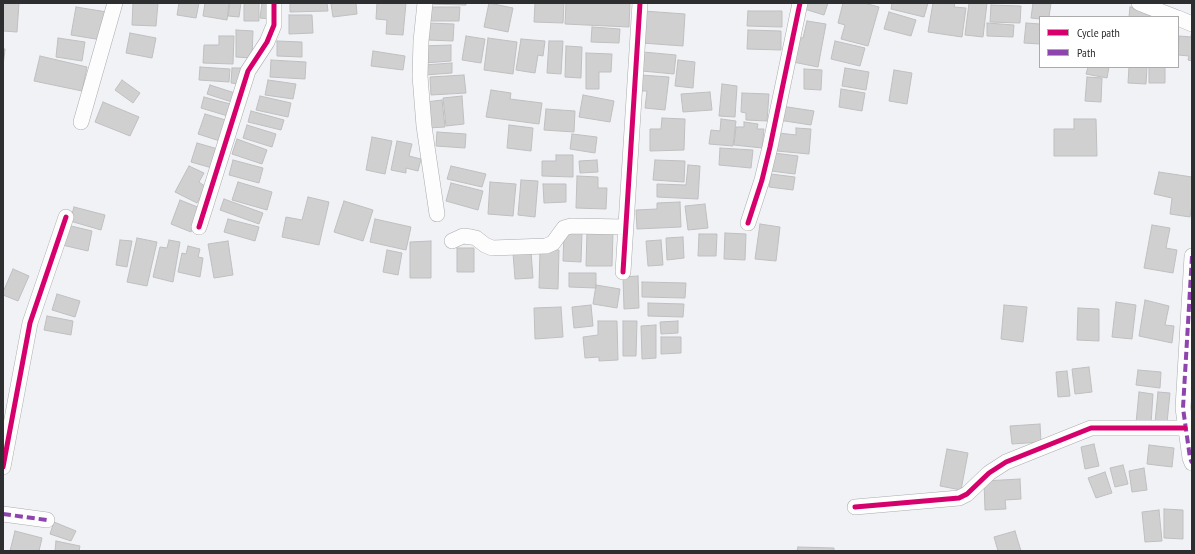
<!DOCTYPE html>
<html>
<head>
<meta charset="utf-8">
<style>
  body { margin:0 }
  #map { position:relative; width:1195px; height:554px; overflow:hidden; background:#f0f2f5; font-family:"PT Sans Narrow",sans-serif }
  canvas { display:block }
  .frame { position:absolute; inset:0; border:4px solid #2d2e2f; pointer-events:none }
  .legend { position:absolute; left:1039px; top:16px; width:140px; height:52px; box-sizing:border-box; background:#fff; border:1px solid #ababac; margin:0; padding:5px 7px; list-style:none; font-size:12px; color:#2d2e2f }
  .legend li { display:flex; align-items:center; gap:8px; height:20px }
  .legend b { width:20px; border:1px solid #ababac }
</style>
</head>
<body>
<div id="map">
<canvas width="1195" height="554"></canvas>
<div class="frame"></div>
<ul class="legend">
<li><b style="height:5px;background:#d6006c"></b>Cycle path</li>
<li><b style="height:5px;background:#8e44ad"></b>Path</li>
</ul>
</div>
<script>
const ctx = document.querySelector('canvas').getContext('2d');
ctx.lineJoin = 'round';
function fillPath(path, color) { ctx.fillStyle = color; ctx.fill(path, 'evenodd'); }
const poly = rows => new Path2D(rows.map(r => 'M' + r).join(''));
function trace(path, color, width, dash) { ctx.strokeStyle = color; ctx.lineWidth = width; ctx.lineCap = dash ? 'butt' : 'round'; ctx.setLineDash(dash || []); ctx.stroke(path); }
const building = poly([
  [3,3,19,3,17,32,3,31,3,3],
  [133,3,158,3,156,26,132,25,133,3],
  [179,3,199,3,196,18,177,15,179,3],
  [205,3,229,3,227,20,203,16,205,3],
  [230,3,241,3,239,17,228,16,230,3],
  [244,3,259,3,259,21,244,21,244,3],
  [262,3,272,3,270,19,260,18,262,3],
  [290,3,327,3,328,11,290,12,290,3],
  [340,3,356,3,357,14,333,17,331,4,340,3],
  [377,3,406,3,403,35,386,34,387,20,376,19,377,3],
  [429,3,466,3,466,5,429,4,429,3],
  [489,3,513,8,508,32,484,27,489,3],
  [535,3,564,3,563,23,534,22,535,3],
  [566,3,630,3,629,27,565,24,566,3],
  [803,3,828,3,824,15,801,8,803,3],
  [843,3,864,3,879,7,868,46,841,39,845,25,838,23,843,3],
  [892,3,928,3,924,17,891,9,892,3],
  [933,3,955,3,954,7,966,8,962,37,928,32,933,3],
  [969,3,987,3,983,37,965,35,969,3],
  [1033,3,1051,3,1049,17,1040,17,1040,19,1031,18,1033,3],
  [991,5,1021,6,1020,23,990,22,991,5],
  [76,7,107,12,102,40,71,35,76,7],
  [429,7,460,7,459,21,429,21,429,7],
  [1130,7,1151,9,1150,17,1129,17,1130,7],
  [644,11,685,14,683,46,642,43,644,11],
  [748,11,782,11,782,27,747,26,748,11],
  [889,12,916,20,911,36,884,29,889,12],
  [289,15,312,15,313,33,289,34,289,15],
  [807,21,826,24,818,67,793,62,798,37,803,38,807,21],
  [428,23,454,24,453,41,427,40,428,23],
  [987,23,1014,25,1013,37,987,36,987,23],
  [1026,23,1040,24,1040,44,1024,43,1026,23],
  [592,27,620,29,619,43,591,42,592,27],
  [236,30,253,31,252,58,236,57,236,30],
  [748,30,781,31,781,50,747,49,748,30],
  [1192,30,1192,61,1188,60,1189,56,1178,55,1179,36,1191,37,1192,30],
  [130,33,156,38,152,58,126,53,130,33],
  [219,36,234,36,233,64,203,63,204,45,219,45,219,36],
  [466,36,485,39,481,63,462,60,466,36],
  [58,38,85,42,82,61,56,57,58,38],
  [488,38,517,42,513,74,484,70,488,38],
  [521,39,545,41,543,56,538,55,535,73,516,70,521,39],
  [277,41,302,42,302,57,277,56,277,41],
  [549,41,563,41,561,74,547,73,549,41],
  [835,41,865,48,860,66,831,59,835,41],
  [451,45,451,61,424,63,422,46,451,45],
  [566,46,582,47,581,78,565,77,566,46],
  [3,49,5,49,3,66,3,49],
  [373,51,405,56,403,70,371,66,373,51],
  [643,52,676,55,674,74,642,71,643,52],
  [586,53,612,54,611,72,599,72,599,89,586,89,586,53],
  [40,56,87,67,82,91,34,81,40,56],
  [271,60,306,62,305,79,270,77,271,60],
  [678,60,695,62,693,88,675,86,678,60],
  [452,63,452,73,425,75,424,65,452,63],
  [200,67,230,69,229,82,199,80,200,67],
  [1088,67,1109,67,1107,78,1086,74,1088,67],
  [1129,67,1147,67,1146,84,1128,83,1129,67],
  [1149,67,1165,67,1165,83,1149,83,1149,67],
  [232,68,241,68,240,84,231,83,232,68],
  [845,68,869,72,866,90,842,86,845,68],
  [804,69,822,70,821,90,804,89,804,69],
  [894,70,912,73,907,104,889,101,894,70],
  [464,75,466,93,431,95,430,77,464,75],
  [641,75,669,77,665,110,645,108,647,91,640,91,641,75],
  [1087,77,1102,78,1101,102,1085,101,1087,77],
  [122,80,140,93,133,103,115,90,122,80],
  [268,80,296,84,293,99,265,95,268,80],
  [722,84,737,86,735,117,719,116,722,84],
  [210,85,238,94,235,103,207,94,210,85],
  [841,89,865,93,862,111,839,107,841,89],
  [491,90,511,93,510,99,542,103,539,124,486,117,491,90],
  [710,92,712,110,683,112,681,94,710,92],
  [742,93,769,94,767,121,746,120,746,113,741,112,742,93],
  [583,95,614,101,610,122,579,117,583,95],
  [260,96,291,103,288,117,256,110,260,96],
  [462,96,464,124,446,126,443,98,462,96],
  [204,97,234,105,231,117,201,108,204,97],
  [442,100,445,127,428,128,426,102,442,100],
  [103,102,139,117,130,136,95,122,103,102],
  [781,106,814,111,811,125,778,120,781,106],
  [546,109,575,111,574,132,544,130,546,109],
  [251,111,284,120,281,130,248,122,251,111],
  [205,114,229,121,223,142,198,134,205,114],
  [662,118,685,119,684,150,650,151,650,129,661,129,662,118],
  [721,119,736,121,733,146,709,144,711,130,720,131,721,119],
  [1074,119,1096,119,1097,156,1054,156,1054,129,1074,129,1074,119],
  [744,122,758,124,757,129,764,129,762,148,734,145,736,127,744,127,744,122],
  [247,125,276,134,272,147,243,138,247,125],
  [509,125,533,128,531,151,507,148,509,125],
  [796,128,811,129,809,154,777,151,779,133,796,135,796,128],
  [437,132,466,134,465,148,436,146,437,132],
  [572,134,597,137,595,153,570,149,572,134],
  [372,137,392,141,385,174,366,170,372,137],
  [237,139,267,150,262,164,232,154,237,139],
  [397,141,412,144,409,156,421,159,418,171,406,168,406,173,391,170,397,141],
  [197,143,218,149,212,168,191,162,197,143],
  [720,148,753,150,751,168,719,165,720,148],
  [774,153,798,156,795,174,771,171,774,153],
  [556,155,573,155,573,177,542,176,542,161,556,161,556,155],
  [233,160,263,168,259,183,229,175,233,160],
  [597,160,598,172,580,173,579,161,597,160],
  [655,160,685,161,684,182,653,180,655,160],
  [688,165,700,166,698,199,657,197,657,184,686,185,688,165],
  [189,166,204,173,199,182,206,187,197,203,175,192,189,166],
  [451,166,486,174,482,187,447,179,451,166],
  [1159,172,1192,177,1192,205,1190,217,1170,214,1172,198,1154,194,1159,172],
  [771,174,795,177,793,190,769,187,771,174],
  [577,176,598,177,598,188,607,188,606,209,576,208,577,176],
  [521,180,538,181,535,217,518,215,521,180],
  [238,182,272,192,267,210,232,200,238,182],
  [490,182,516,184,513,216,488,214,490,182],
  [451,183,483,191,478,210,446,201,451,183],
  [543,184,566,184,566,202,544,203,543,184],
  [308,197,329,202,319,245,282,237,286,217,302,220,308,197],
  [224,199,263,213,259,224,220,210,224,199],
  [180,200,200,208,191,232,171,224,180,200],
  [344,201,373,210,363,241,334,232,344,201],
  [680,202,681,227,637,229,636,210,657,209,657,203,680,202],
  [705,204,708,228,688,230,685,206,705,204],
  [74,207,105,215,101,230,70,221,74,207],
  [228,219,259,227,255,241,224,232,228,219],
  [375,219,411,227,406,250,370,242,375,219],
  [760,224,780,227,776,261,755,259,760,224],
  [67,225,92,231,88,251,62,245,67,225],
  [1152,225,1170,228,1166,248,1177,250,1173,273,1144,268,1152,225],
  [587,231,613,231,612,266,586,266,587,231],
  [564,232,582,232,581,262,563,261,564,232],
  [725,233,746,234,745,260,724,259,725,233],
  [699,234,717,234,716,256,698,256,699,234],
  [683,237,684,258,667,260,666,238,683,237],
  [137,238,157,242,147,286,127,282,137,238],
  [120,240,132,241,127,267,116,265,120,240],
  [169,240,180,242,173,282,153,277,160,247,167,248,169,240],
  [661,240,663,265,648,266,646,241,661,240],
  [228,241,233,275,214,278,208,244,228,241],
  [431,241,431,278,410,278,410,242,431,241],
  [188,246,200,249,198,257,203,258,200,277,178,272,182,253,186,254,188,246],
  [457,248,474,248,474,272,457,272,457,248],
  [387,250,402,253,398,275,383,272,387,250],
  [540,250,559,250,558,289,539,288,540,250],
  [531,252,533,278,515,279,513,253,531,252],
  [13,269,29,276,18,301,3,295,3,292,13,269],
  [569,273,596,273,596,288,569,287,569,273],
  [638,276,639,308,624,309,623,277,638,276],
  [642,282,686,283,685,298,642,297,642,282],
  [596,285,620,289,617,308,593,304,596,285],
  [57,294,80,301,75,317,52,310,57,294],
  [1145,300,1169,306,1165,325,1174,326,1172,343,1139,336,1145,300],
  [1116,302,1136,305,1132,339,1112,337,1116,302],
  [648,303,684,304,683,317,648,316,648,303],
  [591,305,593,326,574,328,572,307,591,305],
  [1004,305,1027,307,1023,342,1001,339,1004,305],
  [561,307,563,337,535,339,534,308,561,307],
  [1078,308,1099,309,1099,341,1077,340,1078,308],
  [47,316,73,321,71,335,44,330,47,316],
  [598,321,617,321,618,360,599,361,599,357,585,358,583,337,598,335,598,321],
  [623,321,637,321,636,356,623,356,623,321],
  [678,321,678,333,661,334,660,322,678,321],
  [656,325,656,358,642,359,641,326,656,325],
  [661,337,681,337,681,353,661,354,661,337],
  [1089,367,1092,392,1075,394,1072,369,1089,367],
  [1138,370,1161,372,1160,388,1136,385,1138,370],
  [1067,371,1070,396,1058,397,1056,372,1067,371],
  [1139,392,1153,394,1151,424,1136,423,1139,392],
  [1158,392,1170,393,1167,423,1155,422,1158,392],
  [1040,424,1041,442,1012,444,1010,426,1040,424],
  [1094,444,1099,466,1085,469,1081,447,1094,444],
  [1149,445,1174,448,1172,467,1147,464,1149,445],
  [947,449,968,453,961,490,940,486,947,449],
  [1123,465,1128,484,1115,487,1110,468,1123,465],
  [1144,468,1147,490,1132,492,1129,471,1144,468],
  [1105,472,1112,493,1096,498,1088,478,1105,472],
  [1020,479,1021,499,1005,500,1006,509,985,510,984,481,1020,479],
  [1164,509,1183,510,1183,539,1164,538,1164,509],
  [1159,510,1162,541,1145,542,1142,512,1159,510],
  [54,522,76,531,71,541,50,534,54,522],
  [15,531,42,538,39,551,10,551,15,531],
  [1015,531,1021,551,998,551,994,537,1015,531],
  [56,541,80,546,79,551,55,551,56,541],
  [798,547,834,548,834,551,797,551,798,547]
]);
const street = poly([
  [425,3,421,41,420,76,424,126,437,214],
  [1139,3,1175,17],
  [1178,18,1192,24],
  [81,122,115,3],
  [748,223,762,180,770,147,800,3],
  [199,227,248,71,267,42,274,25,274,3],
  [452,241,463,236,471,237,476,238,485,245,492,248,546,246,553,243,564,228,571,226,626,227],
  [1192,256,1183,408,1190,458,1192,463],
  [623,272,640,3],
  [3,467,30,323,66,217],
  [855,507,959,498,967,494,989,473,1006,462,1091,428,1185,428],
  [3,514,47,520]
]);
const quiet = poly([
  [1192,256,1183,408,1190,458,1192,463],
  [3,514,47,520]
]);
const cycleway = poly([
  [748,223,762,180,770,147,800,3],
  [199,227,248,71,267,42,274,25,274,3],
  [623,272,640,3],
  [3,467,30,323,66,217],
  [855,507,959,498,967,494,989,473,1006,462,1091,428,1185,428]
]);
fillPath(building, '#d1d0d1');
trace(building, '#bfbfc0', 1);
trace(street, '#abacae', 16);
trace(street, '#fdfdfe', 15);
trace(quiet, '#8e44ad', 4, [8, 4]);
trace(cycleway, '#d6006c', 5);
</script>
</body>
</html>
